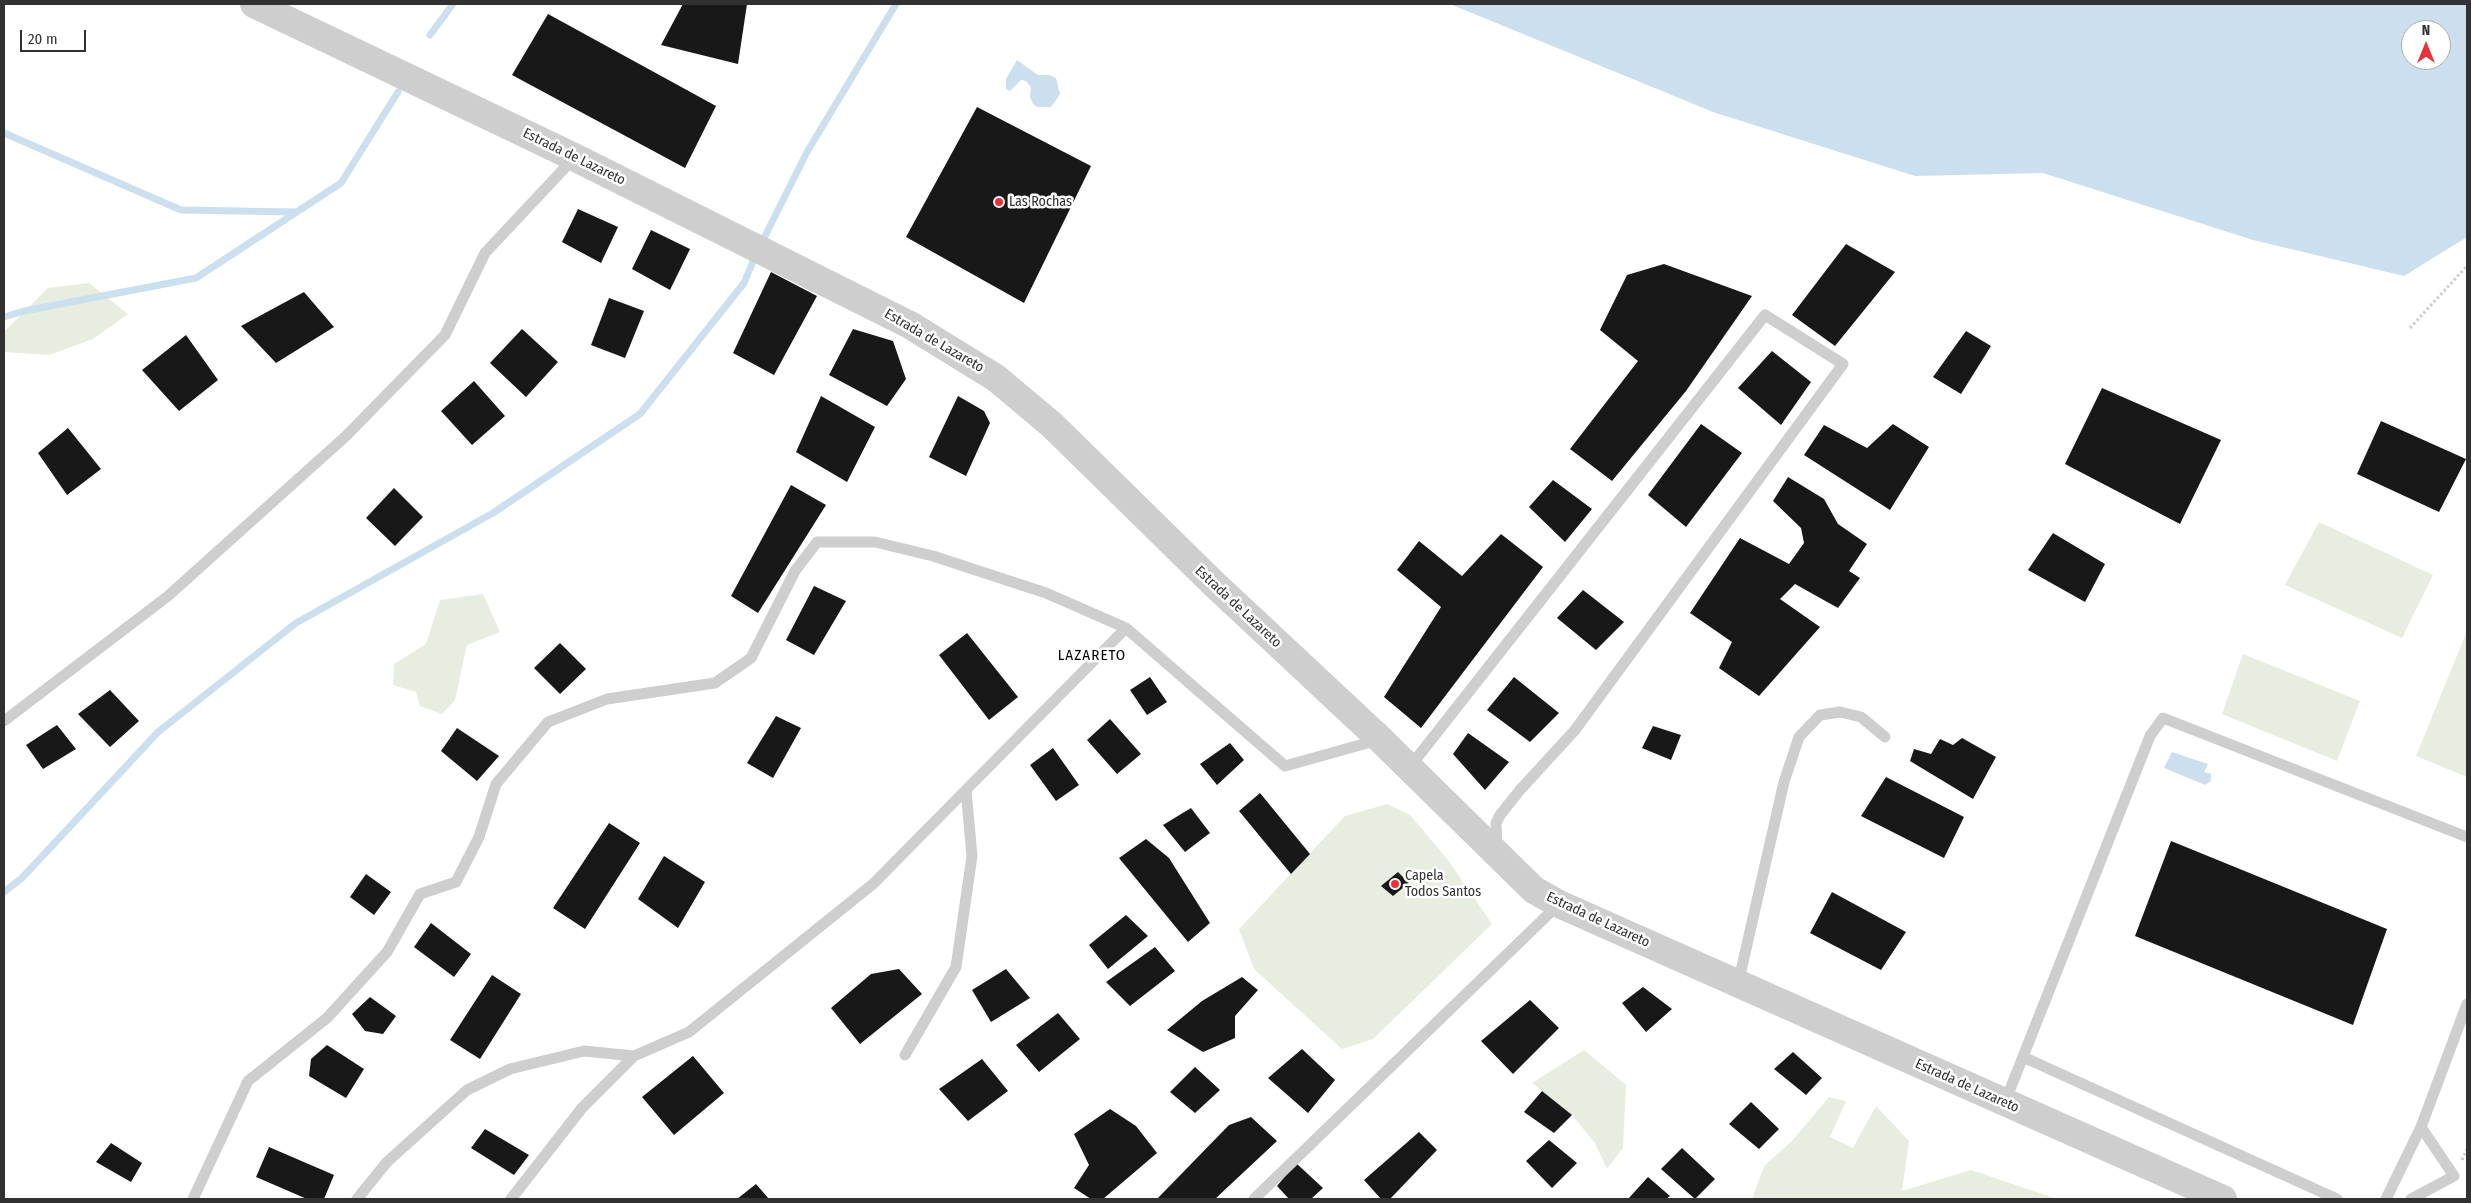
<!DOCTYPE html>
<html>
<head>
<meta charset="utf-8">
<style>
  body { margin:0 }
  #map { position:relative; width:2471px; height:1203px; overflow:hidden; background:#fff; font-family:"Fira Sans Condensed",sans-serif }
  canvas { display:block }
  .frame { position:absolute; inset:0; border:5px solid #313131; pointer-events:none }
  .north { position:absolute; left:2401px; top:20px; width:50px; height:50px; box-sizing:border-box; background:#fff; border:1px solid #adadad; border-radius:50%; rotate:0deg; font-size:14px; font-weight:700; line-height:20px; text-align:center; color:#313131 }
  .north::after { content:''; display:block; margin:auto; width:18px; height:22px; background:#ea3138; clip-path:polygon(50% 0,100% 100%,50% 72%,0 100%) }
  .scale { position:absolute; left:20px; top:30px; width:66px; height:22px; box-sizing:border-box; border:2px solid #313131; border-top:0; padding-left:6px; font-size:15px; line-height:18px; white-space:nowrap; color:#313131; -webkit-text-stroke:4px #fff; paint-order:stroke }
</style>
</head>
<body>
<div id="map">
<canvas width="2471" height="1203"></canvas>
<div class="frame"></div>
<div class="north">N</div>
<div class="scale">20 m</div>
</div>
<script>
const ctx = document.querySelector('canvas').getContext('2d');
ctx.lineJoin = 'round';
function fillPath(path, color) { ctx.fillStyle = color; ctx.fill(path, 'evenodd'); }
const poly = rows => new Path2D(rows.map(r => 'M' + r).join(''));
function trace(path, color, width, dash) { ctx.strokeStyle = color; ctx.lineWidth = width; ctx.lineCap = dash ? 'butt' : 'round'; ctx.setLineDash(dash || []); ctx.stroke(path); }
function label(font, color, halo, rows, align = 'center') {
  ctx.font = font + ' "Fira Sans Condensed",sans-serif'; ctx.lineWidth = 5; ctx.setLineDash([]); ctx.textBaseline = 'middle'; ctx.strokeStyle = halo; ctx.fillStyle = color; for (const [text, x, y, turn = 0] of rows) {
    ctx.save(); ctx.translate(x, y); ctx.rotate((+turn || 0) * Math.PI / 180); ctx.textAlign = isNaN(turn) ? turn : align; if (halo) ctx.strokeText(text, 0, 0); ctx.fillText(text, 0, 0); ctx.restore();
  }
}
const green = poly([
  [89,283,128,314,93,339,49,355,4,352,4,332,48,288],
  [2319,522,2433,575,2402,638,2285,585],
  [483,594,500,632,467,645,455,700,442,714,420,706,416,692,393,685,394,664,426,644,440,600],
  [2467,631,2467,777,2416,756],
  [2243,654,2360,701,2337,761,2222,714],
  [1387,804,1410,815,1448,860,1492,924,1373,1039,1342,1049,1254,969,1239,929,1345,816],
  [1584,1050,1626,1085,1623,1148,1607,1169,1595,1143,1572,1115,1532,1083],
  [1829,1097,1846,1101,1830,1137,1853,1148,1876,1106,1909,1141,1902,1191,1971,1170,2057,1199,1752,1199,1764,1166,1792,1141]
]);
const water = poly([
  [1450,4,2467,4,2467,237,2404,276,2253,240,2043,173,1915,176,1713,112],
  [2411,30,2441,30,2441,60,2411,60],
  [1017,60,1038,75,1049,75,1056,78,1060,94,1051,107,1037,107,1033,104,1030,97,1031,87,1026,81,1021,80,1010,91,1006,89,1006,79],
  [2172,752,2208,764,2204,772,2211,774,2211,781,2205,785,2164,768]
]);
const stream = poly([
  [430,35,453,4],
  [4,133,181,210,295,212],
  [761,244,807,152,896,4],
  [4,317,24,311,196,278,341,183,398,92],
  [4,892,22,878,158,732,296,623,493,513,640,414,744,283,756,254]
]);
const building = poly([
  [683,4,747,4,738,64,661,45],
  [548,14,716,106,685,168,512,75],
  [977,107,1091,166,1024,303,906,237],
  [578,209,618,227,601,263,562,242],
  [651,230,690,249,670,290,632,269],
  [1846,244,1895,272,1835,346,1792,315],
  [1664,264,1752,296,1686,391,1612,481,1570,449,1638,361,1600,330,1627,275],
  [771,272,817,296,774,375,733,353],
  [304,292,334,327,276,363,241,326],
  [609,298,644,311,625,358,591,345],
  [522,329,558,362,526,397,490,363],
  [853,329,893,341,906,379,887,406,829,375],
  [1966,331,1991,346,1961,394,1933,377],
  [186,335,218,380,179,411,142,370],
  [1772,351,1811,382,1781,425,1738,388],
  [474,381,505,416,472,445,441,411],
  [2102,388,2221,440,2180,524,2065,464],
  [821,396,875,427,847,482,796,452],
  [958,396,984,411,990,423,966,476,929,457],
  [2381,421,2466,459,2439,512,2357,474],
  [1701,424,1742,453,1686,527,1648,495],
  [1893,424,1929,447,1890,510,1804,455,1824,425,1867,448],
  [68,428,101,469,67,495,38,453],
  [1788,477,1824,499,1838,524,1867,544,1849,571,1860,578,1838,608,1795,584,1780,599,1820,627,1759,696,1719,668,1732,642,1690,613,1740,538,1789,564,1804,543,1801,528,1773,501],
  [1553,480,1592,509,1565,542,1529,507],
  [791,485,826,505,758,613,731,596],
  [394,488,423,517,395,546,366,518],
  [2053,533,2105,564,2085,602,2028,570],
  [1501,534,1543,567,1421,728,1384,697,1441,607,1397,570,1419,541,1462,576],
  [814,586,846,601,814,655,786,640],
  [1583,590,1624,622,1596,650,1557,618],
  [967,633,1018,697,989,720,939,655],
  [560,643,586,669,560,694,534,668],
  [1150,677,1167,702,1147,715,1130,690],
  [1514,677,1559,713,1530,742,1487,710],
  [110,690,139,721,110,747,78,714],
  [776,716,801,728,773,778,747,763],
  [1110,719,1141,754,1117,774,1087,740],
  [57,725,76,749,43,769,26,745],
  [1653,726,1681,735,1671,760,1642,748],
  [457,728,499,756,477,781,441,751],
  [1468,733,1509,762,1485,790,1453,754],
  [1962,738,1996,757,1973,799,1910,761,1914,749,1931,754,1940,739,1953,745],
  [1230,743,1244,760,1217,785,1200,764],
  [1053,748,1079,785,1056,801,1030,765],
  [1886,777,1964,817,1944,858,1861,816],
  [1260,793,1310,854,1291,874,1239,811],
  [1191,808,1210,833,1185,852,1163,825],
  [609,823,640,843,585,929,553,908],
  [1146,839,1169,858,1210,923,1188,942,1119,858],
  [2171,841,2387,929,2353,1025,2135,936],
  [664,856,705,882,678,928,638,899],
  [1398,872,1409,883,1393,896,1381,886],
  [366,874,391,892,374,915,350,897],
  [1832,892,1906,932,1881,970,1810,933],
  [1126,915,1148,936,1108,969,1089,945],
  [431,923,471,954,454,977,414,947],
  [1155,947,1175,971,1130,1006,1106,982],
  [899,969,922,994,860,1044,831,1008,871,974],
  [1006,969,1030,998,991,1022,972,990],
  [492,975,521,994,480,1059,450,1040],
  [1242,977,1258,990,1235,1016,1235,1038,1203,1052,1167,1030,1202,1001],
  [1643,987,1672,1009,1646,1032,1622,1003],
  [370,997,396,1016,383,1034,365,1031,352,1014],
  [1530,1000,1559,1028,1513,1074,1481,1041],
  [1058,1013,1080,1039,1039,1072,1016,1045],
  [327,1045,364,1069,346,1098,309,1076,311,1059],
  [1302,1049,1335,1080,1308,1113,1268,1078],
  [1793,1052,1822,1078,1806,1095,1774,1069],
  [693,1056,724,1093,674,1135,642,1097],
  [982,1059,1008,1091,968,1121,939,1089],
  [1195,1067,1220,1090,1195,1113,1170,1092],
  [1542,1091,1572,1115,1554,1133,1524,1112],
  [1751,1102,1779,1129,1759,1149,1729,1124],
  [1110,1109,1136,1126,1157,1153,1103,1199,1091,1199,1074,1188,1089,1165,1074,1134],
  [1251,1117,1277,1141,1215,1199,1157,1199,1229,1125],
  [485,1129,529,1155,514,1175,471,1148],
  [1419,1132,1437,1150,1390,1199,1381,1199,1364,1180],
  [1549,1140,1577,1163,1552,1188,1526,1161],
  [111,1143,142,1163,131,1182,96,1162],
  [269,1147,334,1175,324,1199,307,1199,256,1177],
  [1682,1148,1715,1179,1695,1199,1661,1169],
  [1296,1163,1323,1188,1311,1199,1289,1199,1277,1186],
  [1648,1177,1670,1196,1666,1199,1628,1199],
  [756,1184,769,1199,737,1199]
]);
const path = poly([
  [2410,328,2467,266],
  [2462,1160,2467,1149]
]);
const service = poly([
  [4,721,168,596,346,436,445,335,485,253,574,158],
  [1409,768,1765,315,1843,364,1575,730,1520,790,1500,815,1496,823,1497,848],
  [1738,984,1784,782,1799,737,1820,715,1840,712,1861,717,1885,737],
  [905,1055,956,967,972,856,966,790],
  [2023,1057,2337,1199],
  [2005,1102,2150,736,2163,718,2467,837],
  [2421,1127,2467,1004],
  [193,1199,248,1081,327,1018,387,952,420,894,456,882,479,837,496,784,548,722,607,699,715,683,751,658,795,571,817,542,875,542,933,556,1046,593,1126,628],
  [357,1199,387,1162,467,1090,510,1069,584,1051,634,1056,689,1032,873,884,1126,628,1285,766,1378,740],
  [511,1199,582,1108,634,1056],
  [1254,1199,1559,904],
  [2386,1199,2421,1127,2454,1176,2411,1199]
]);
const tertiary = poly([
  [254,4,574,157,910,325,996,378,1052,425,1213,583,1380,739,1534,890,1559,904,2223,1199]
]);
const markers = [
  [999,202,5,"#ea3138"],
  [1395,884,5,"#ea3138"]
];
const streetNames = [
  ["Estrada de Lazareto",574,157,26],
  ["Estrada de Lazareto",934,341,30],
  ["Estrada de Lazareto",1238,607,43],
  ["Estrada de Lazareto",1598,920,25],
  ["Estrada de Lazareto",1967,1086,24]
];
const poiNames = [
  ["Las Rochas",1009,202],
  ["Capela",1405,876],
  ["Todos Santos",1405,892]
];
const neighbourhoodNames = [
  ["LAZARETO",1092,656]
];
fillPath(green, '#e7eedf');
fillPath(water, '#cbdfee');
trace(stream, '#cbdfee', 7);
fillPath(building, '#181818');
trace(path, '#cecece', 3, [2.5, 2.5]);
trace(service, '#cecece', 11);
trace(tertiary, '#cecece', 28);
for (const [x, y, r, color] of markers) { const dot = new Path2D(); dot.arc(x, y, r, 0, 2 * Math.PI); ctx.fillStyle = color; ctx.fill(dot); trace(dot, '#fff', 2); }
label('14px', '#313131', '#fff', streetNames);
label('14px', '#313131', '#fff', poiNames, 'left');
ctx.letterSpacing = '1px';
label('15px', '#000', '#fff', neighbourhoodNames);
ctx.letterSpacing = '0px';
</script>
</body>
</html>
